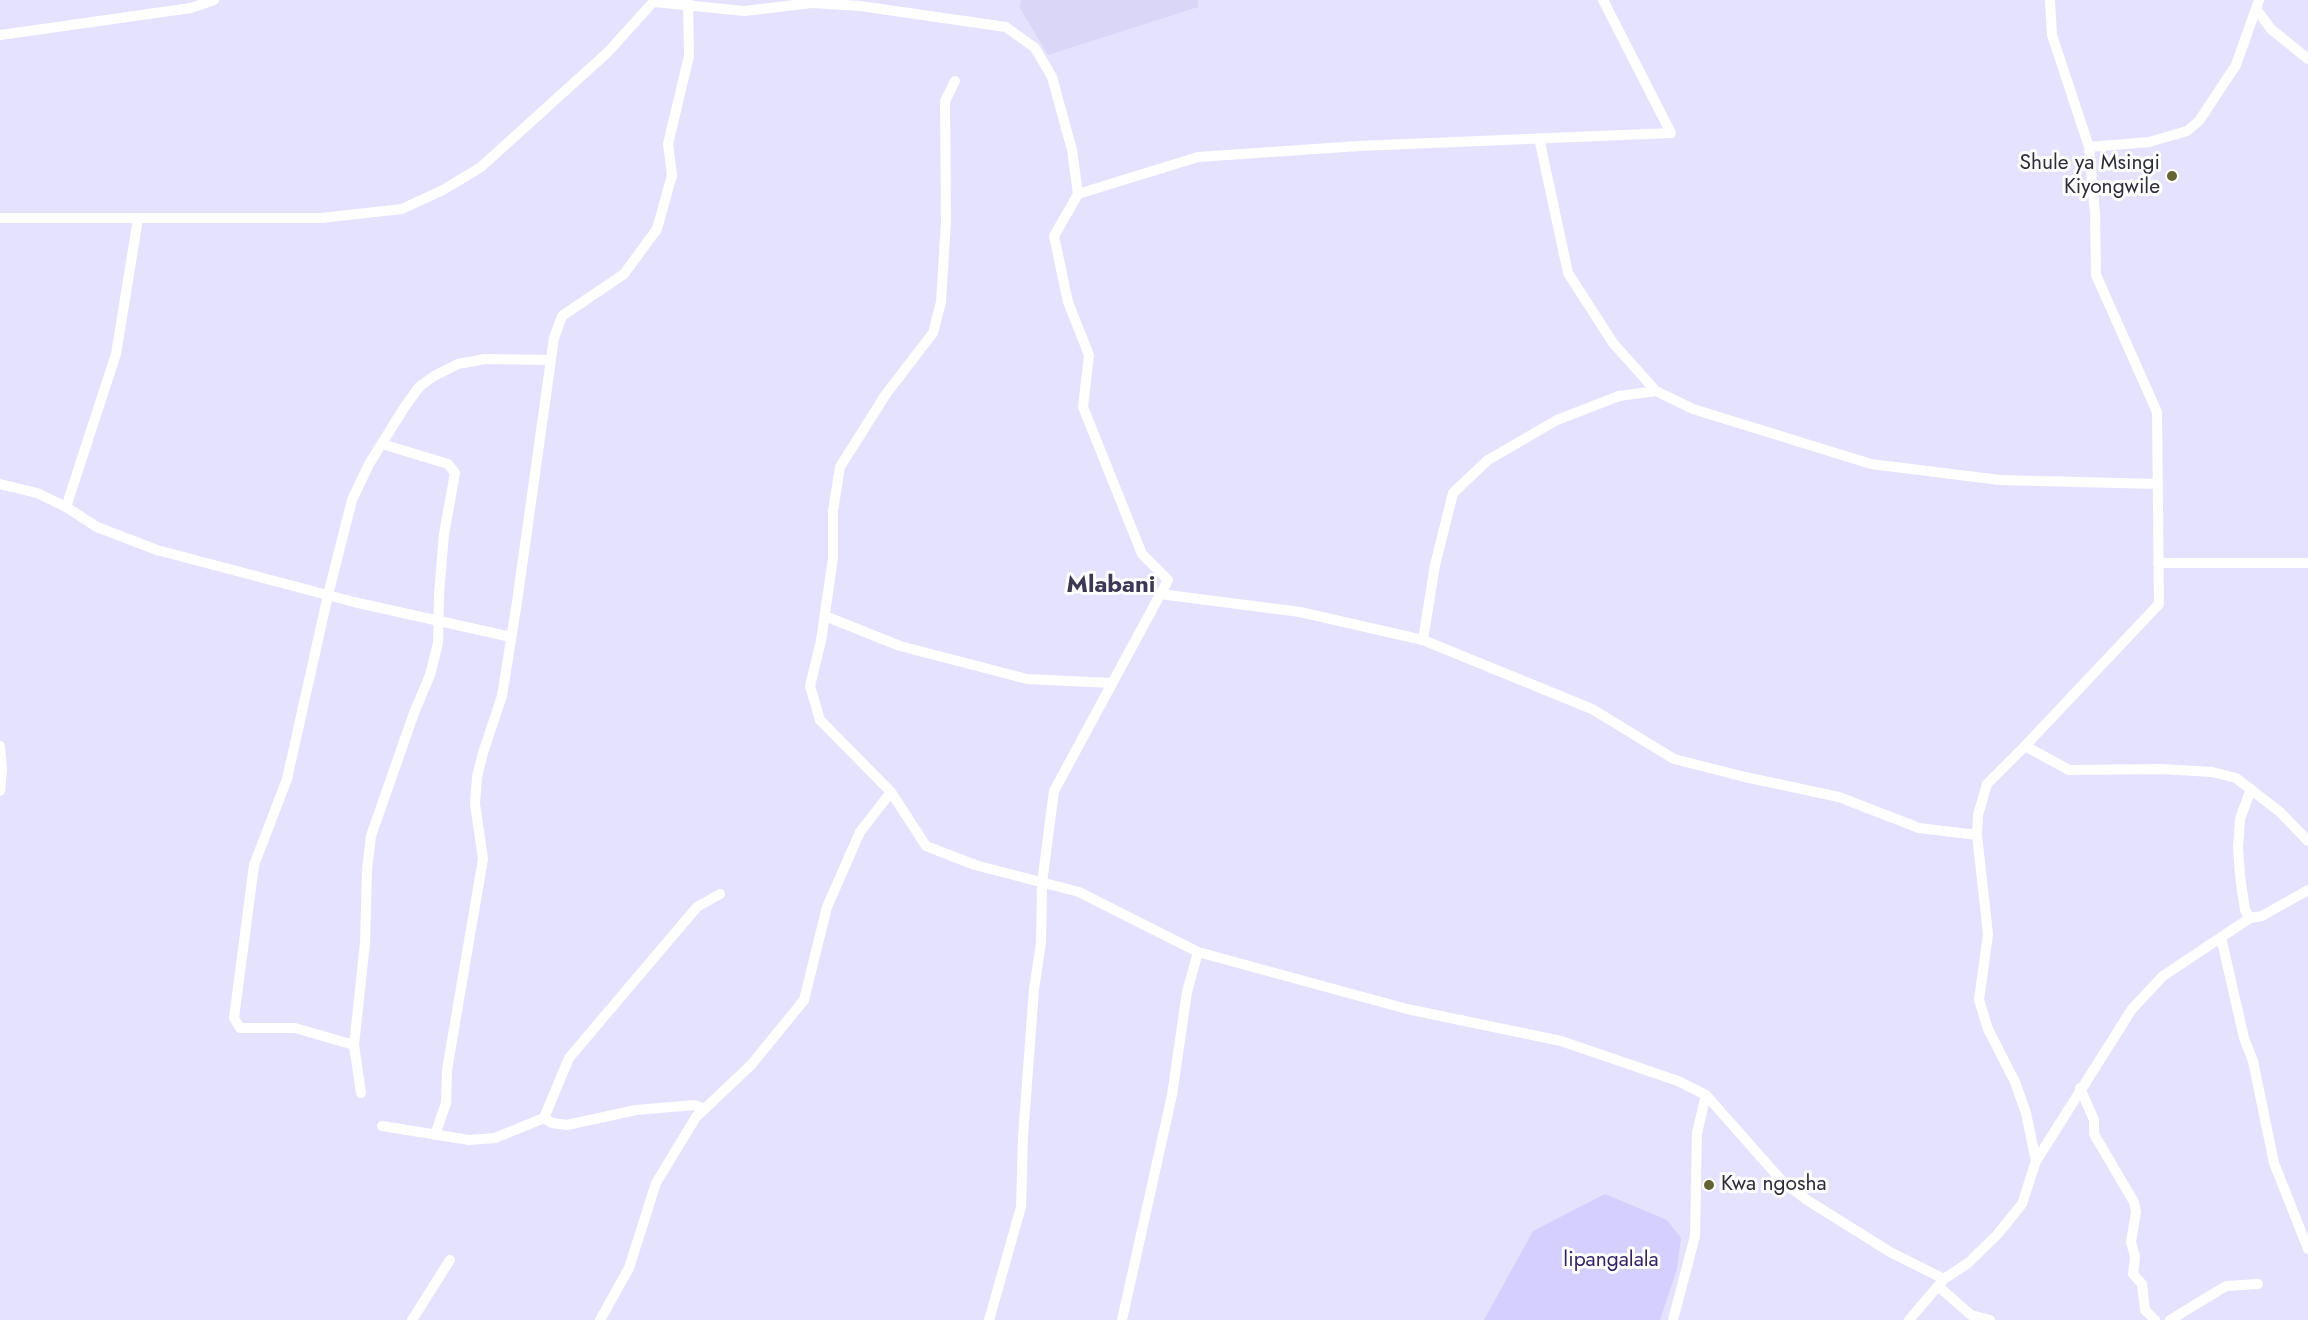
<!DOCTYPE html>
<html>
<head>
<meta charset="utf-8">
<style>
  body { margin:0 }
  canvas { display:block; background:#e4e2fe }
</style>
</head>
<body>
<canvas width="2308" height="1320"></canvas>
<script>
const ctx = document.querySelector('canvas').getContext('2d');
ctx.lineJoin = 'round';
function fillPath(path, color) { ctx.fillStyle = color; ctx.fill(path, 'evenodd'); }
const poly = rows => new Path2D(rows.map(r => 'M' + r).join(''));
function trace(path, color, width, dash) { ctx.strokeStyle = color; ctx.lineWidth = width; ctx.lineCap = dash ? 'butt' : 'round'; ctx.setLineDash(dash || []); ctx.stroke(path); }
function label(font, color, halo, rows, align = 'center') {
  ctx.font = font + ' Jost,sans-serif'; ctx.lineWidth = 6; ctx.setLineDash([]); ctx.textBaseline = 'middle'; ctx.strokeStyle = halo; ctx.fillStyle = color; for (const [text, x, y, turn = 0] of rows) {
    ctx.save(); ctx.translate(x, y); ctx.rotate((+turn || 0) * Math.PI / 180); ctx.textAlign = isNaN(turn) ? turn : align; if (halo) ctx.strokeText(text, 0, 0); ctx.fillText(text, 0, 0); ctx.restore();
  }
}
const built = poly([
  [1021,0,1198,0,1198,7,1048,55,1020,8]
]);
const green = poly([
  [1605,1194,1667,1220,1681,1238,1677,1269,1660,1320,1484,1320,1533,1231]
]);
const street = poly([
  [655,2,744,11,812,3,860,6,1006,27,1035,48,1052,77,1072,150,1078,194,1054,236,1068,302,1089,355,1083,407,1142,554,1168,580,1054,791,1042,883,1041,943,1034,989,1023,1137,1021,1207,989,1320],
  [2256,9,2271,29,2308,59],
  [0,35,191,8,214,0],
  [955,81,945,101,946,221,941,302,933,333,886,394,840,467,833,511,833,558,821,641,810,686,820,720,891,792,926,846,975,865,1079,892,1198,952,1407,1009,1561,1041,1678,1081,1706,1095,1782,1181,1807,1200,1890,1252,1944,1279],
  [1539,138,1568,273,1613,343,1656,391],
  [2089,147,2149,142,2187,131,2199,121,2236,65,2259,0],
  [1078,194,1198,157,1359,146,1671,133,1603,0],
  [0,218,321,218,402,209,443,190,481,167,608,52,655,0],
  [0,484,37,493,66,507,97,527,157,550,354,602,511,637],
  [66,507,116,354,138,219],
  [2158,563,2308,563],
  [1160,594,1300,612,1423,640,1592,709,1674,759,1745,777,1839,797,1919,828,1977,835],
  [825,616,900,646,1027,679,1112,683],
  [1423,640,1435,565,1453,493,1488,460,1557,420,1619,396,1656,391,1693,409,1871,464,2000,480,2158,484],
  [0,746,2,770,0,791],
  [2025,746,2069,770,2162,769,2212,772,2236,778,2280,812,2308,841],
  [2250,918,2245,910,2240,876,2238,847,2240,819,2251,789],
  [2221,937,2244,1038,2253,1061,2274,1163,2308,1249],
  [354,1045,295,1028,240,1028,234,1018,254,865,287,779,328,595,352,500,369,464,404,408,419,387,434,376,458,364,485,359,551,360],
  [2080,1088,2094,1120,2094,1134,2134,1202,2136,1212,2131,1242,2135,1257,2133,1274,2142,1284,2145,1310,2155,1320],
  [361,1093,354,1045,365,943,367,870,371,836,414,713,430,675,438,643,439,594,444,534,455,473,448,464,382,444],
  [544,1118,552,1123,567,1125,636,1110,694,1105,705,1109],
  [382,1126,469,1140,495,1138,544,1118,569,1058,697,907,720,894],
  [435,1135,446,1103,447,1070,483,859,475,804,477,777,483,753,502,696,517,602,554,338,562,316,624,274,657,229,672,175,668,144,689,56,688,0],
  [2036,1161,2132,1009,2163,976,2250,918,2262,916,2308,890],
  [1938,1286,1971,1315,1990,1320],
  [412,1320,450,1260],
  [600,1320,629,1268,656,1183,696,1117,751,1065,804,1000,827,907,860,832,891,792],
  [1122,1320,1172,1095,1187,992,1198,952],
  [1673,1320,1695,1236,1697,1133,1706,1095],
  [1909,1320,1944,1279,1968,1263,1997,1235,2022,1204,2036,1161,2026,1113,2015,1082,1988,1029,1979,1000,1988,934,1977,835,1978,815,1987,784,2025,746,2159,604,2157,412,2096,275,2095,214,2089,147,2052,35,2050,0],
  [2170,1320,2226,1286,2258,1284]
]);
const markers = [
  [2172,176,6,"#636431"],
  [1709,1185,6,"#636431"]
];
const poiNames = [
  ["Shule ya Msingi",2160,164],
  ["Kiyongwile",2160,188],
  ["Kwa ngosha",1721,1185,"left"]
];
const parkNames = [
  ["lipangalala",1611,1261]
];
const quarterNames = [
  ["Mlabani",1111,586]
];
fillPath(built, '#d9d6f8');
fillPath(green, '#d4cffe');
trace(street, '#fff', 10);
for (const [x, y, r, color] of markers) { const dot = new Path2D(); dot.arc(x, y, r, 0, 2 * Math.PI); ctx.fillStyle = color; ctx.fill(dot); trace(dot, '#fff', 2); }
label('21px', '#2e2c3a', '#fff', poiNames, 'right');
label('21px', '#331f69', '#fff', parkNames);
label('bold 24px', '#3d3955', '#fff', quarterNames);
</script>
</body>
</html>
